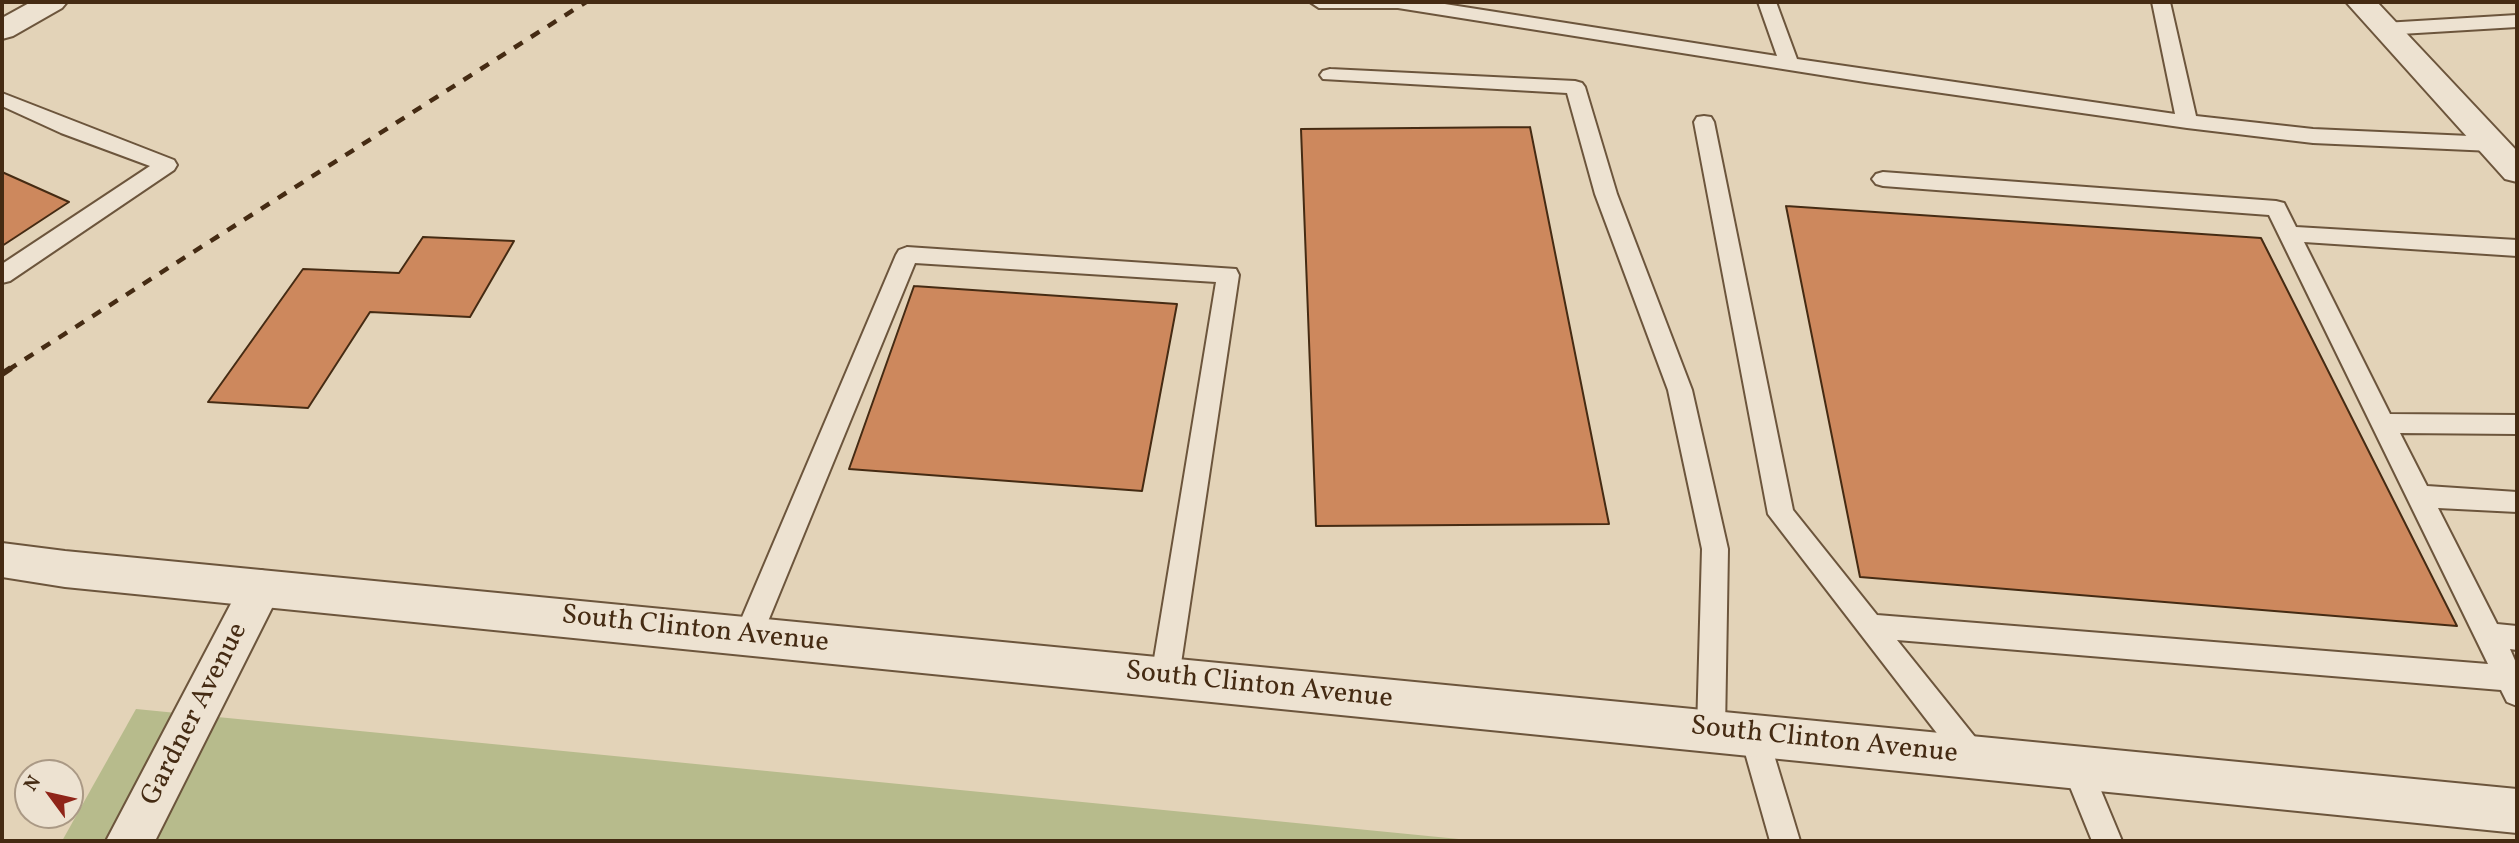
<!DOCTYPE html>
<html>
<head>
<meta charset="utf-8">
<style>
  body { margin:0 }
  #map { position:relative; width:2519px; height:843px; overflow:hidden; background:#e3d3b8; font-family:Vollkorn,serif }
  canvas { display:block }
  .frame { position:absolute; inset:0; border:4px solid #452b13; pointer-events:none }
  .north { position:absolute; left:14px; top:759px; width:70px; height:70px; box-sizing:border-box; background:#ede2d1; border:2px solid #aa9985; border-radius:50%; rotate:303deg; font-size:19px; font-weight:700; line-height:28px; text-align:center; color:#452b13 }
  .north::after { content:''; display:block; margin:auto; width:24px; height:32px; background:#8f2418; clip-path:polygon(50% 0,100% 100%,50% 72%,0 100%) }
</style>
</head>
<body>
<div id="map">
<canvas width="2519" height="843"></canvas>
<div class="frame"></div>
<div class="north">N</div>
</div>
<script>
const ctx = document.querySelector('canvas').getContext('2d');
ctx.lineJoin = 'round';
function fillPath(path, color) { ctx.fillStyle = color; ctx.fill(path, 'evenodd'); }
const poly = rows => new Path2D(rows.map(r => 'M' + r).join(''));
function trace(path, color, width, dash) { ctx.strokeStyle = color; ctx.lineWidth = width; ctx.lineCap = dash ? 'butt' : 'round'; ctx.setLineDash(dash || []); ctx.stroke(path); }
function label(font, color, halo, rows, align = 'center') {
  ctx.font = font + ' Vollkorn,serif'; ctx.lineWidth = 7; ctx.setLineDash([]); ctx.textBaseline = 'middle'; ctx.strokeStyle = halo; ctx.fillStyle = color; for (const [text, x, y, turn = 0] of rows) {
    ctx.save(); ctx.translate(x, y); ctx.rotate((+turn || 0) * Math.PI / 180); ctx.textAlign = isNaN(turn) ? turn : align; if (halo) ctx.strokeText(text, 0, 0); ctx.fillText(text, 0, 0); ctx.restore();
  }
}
const green = poly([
  [136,709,1479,841,62,841]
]);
const building = poly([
  [1530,127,1609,524,1316,526,1301,129,1530,127],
  [2,172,69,202,2,246,2,172],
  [1786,206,2261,238,2457,626,1860,577,1786,206],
  [423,237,514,241,470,317,370,312,308,408,208,402,303,269,399,273,423,237],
  [914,286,1177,304,1142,491,849,469,914,286]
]);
const service = poly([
  [1310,2,1432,2,1777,56,1758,2,1776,2,1797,59,2175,114,2152,2,2170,2,2196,116,2313,129,2492,137,2499,139,2502,144,2499,149,2492,151,2313,143,2187,128,1865,82,1398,8,1319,8,1310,2],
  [2517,15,2517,27,2384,35,2375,29,2384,23,2517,15],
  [1330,69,1575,81,1582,83,1585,87,1617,194,1692,390,1728,549,1725,731,1721,740,1711,744,1701,740,1697,731,1702,549,1668,390,1595,194,1567,93,1323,79,1320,75,1323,71,1330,69],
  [2,93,174,160,177,165,174,170,10,281,2,283,2,264,150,166,61,133,2,106,2,93],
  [1704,116,1711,117,1714,122,1793,510,1877,615,2488,664,2269,215,1883,186,1876,184,1872,179,1876,174,1883,172,2276,201,2284,203,2296,227,2517,240,2517,256,2304,242,2390,414,2517,415,2517,434,2400,433,2427,486,2517,492,2517,512,2438,508,2497,624,2517,626,2517,650,2510,649,2517,665,2517,706,2507,702,2501,690,1897,640,1983,747,1988,757,1983,767,1973,771,1963,767,1768,514,1694,122,1697,117,1704,116],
  [907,247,1236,269,1239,275,1179,677,1175,686,1165,690,1155,686,1151,677,1216,282,915,263,762,636,758,645,748,648,738,645,734,636,896,255,899,250,907,247],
  [1754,722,1764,726,1768,735,1800,841,1770,841,1740,735,1744,726,1754,722],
  [2077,753,2087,757,2122,841,2092,841,2062,767,2067,757,2077,753]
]);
const minor = poly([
  [31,2,67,2,62,8,13,36,2,39,2,18,31,2],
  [261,570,276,575,282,588,155,841,106,841,246,575,261,570]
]);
const tertiary = poly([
  [2346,2,2377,2,2517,151,2517,182,2505,179,2346,2],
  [2,543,65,551,2517,789,2517,833,65,587,2,577,2,543]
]);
const railFar1 = poly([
  [8,370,586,2]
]);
const rail = poly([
  [2,374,11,368]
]);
const streetNames = [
  ["South Clinton Avenue",695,631,6],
  ["South Clinton Avenue",1259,687,6],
  ["Gardner Avenue",196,715,-63],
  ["South Clinton Avenue",1824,742,6]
];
fillPath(green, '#b7bb8c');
fillPath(building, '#cd885d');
trace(building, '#452b13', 2);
trace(service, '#6c553c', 4);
trace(minor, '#6c553c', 4);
trace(tertiary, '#6c553c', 4);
fillPath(service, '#ede2d1');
fillPath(minor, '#ede2d1');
fillPath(tertiary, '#ede2d1');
trace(railFar1, '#452b13', 4.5, [10, 10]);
trace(rail, '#452b13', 6, [13, 13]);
label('28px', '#452b13', '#ede2d1', streetNames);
</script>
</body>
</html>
